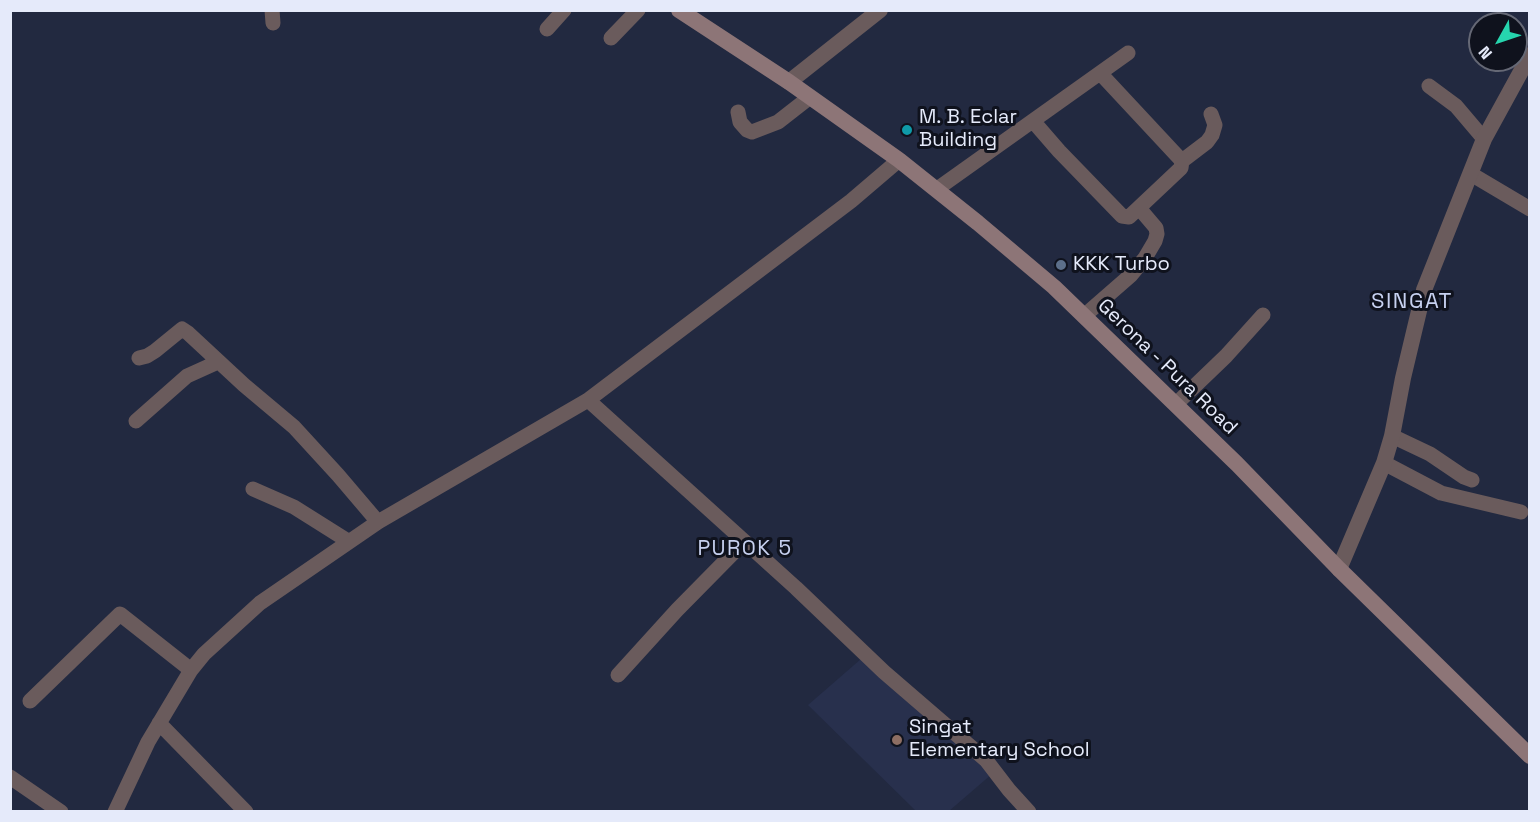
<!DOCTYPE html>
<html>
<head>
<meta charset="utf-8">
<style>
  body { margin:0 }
  #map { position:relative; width:1540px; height:822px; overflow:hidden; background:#222940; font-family:"Space Grotesk",sans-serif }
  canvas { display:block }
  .frame { position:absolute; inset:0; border:12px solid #e5eafa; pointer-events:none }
  .north { position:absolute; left:1468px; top:12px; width:60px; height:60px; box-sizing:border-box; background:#0f121d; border:2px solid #656875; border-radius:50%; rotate:230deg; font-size:16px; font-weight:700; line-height:24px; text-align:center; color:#e5eafa }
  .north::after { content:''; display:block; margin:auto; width:21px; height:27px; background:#26d5ae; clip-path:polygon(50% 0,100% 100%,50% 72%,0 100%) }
</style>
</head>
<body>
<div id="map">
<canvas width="1540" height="822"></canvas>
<div class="frame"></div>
<div class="north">N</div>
</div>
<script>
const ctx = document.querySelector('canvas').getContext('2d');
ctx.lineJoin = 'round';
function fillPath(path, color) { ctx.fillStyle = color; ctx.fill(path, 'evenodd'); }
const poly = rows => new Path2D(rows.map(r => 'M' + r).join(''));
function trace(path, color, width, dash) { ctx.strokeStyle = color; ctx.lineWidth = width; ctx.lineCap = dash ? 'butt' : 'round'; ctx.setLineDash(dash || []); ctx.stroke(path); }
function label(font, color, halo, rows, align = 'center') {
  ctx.font = font + ' "Space Grotesk",sans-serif'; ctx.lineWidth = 6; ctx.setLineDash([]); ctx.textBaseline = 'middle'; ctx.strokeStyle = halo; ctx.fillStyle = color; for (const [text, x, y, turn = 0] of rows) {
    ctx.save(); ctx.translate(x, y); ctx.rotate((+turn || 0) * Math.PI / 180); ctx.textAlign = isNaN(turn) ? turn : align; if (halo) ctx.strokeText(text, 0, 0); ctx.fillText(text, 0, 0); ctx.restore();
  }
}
const built = poly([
  [861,659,992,774,949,811,916,811,808,705]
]);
const minor = poly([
  [272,10,273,23],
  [547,29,564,10],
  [611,38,638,10],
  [1429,86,1456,106,1484,139],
  [738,112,740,122,747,130,752,132,778,122,810,97],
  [1033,121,1059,151,1122,216,1129,217,1181,168,1182,161,1100,73],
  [1182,161,1207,142,1212,135,1215,125,1211,114],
  [1471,174,1530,209],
  [937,189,1128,53],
  [1084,316,1131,275,1145,258,1155,241,1157,234,1156,228,1139,208],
  [139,358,147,356,155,351,182,329,188,333,244,385,294,427,338,475,378,522],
  [588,400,796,588,884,672,986,760,1009,790,1029,812],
  [1176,404,1226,356,1263,315],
  [136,421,187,376,218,362],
  [1392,436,1430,454,1464,477,1472,480],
  [1384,463,1441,493,1521,512],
  [253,489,294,507,348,541],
  [618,675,677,610,744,542],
  [30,701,120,614,191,670],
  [159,723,246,812],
  [10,777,61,812],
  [115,812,148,742,191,670,204,654,260,603,378,522,588,400,851,201,899,160]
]);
const tertiary = poly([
  [789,82,880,10],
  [1339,569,1384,463,1392,436,1403,378,1424,290,1484,139,1530,55]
]);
const secondary = poly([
  [679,10,789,82,899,160,978,223,1054,287,1237,464,1339,569,1530,756]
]);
const markers = [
  [907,130,6,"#0f9aa8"],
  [1061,265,6,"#5c6f8a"],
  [897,740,6,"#8d6e63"]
];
const poiNames = [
  ["M. B. Eclar",919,118],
  ["Building",919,141],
  ["KKK Turbo",1073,265],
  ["Singat",909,728],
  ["Elementary School",909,751]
];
const streetNames = [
  ["Gerona - Pura Road",1167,367,44]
];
const neighbourhoodNames = [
  ["PUROK 5",745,549]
];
const quarterNames = [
  ["SINGAT",1412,302]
];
fillPath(built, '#28304d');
trace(minor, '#6a5b5c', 15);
trace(tertiary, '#6a5b5c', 16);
trace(secondary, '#8d7577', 16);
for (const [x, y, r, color] of markers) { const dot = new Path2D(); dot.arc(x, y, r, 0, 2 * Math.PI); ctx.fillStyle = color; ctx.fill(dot); trace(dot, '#0f121d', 2); }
label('20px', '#e5eafa', '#0f121d', poiNames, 'left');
label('20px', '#e5eafa', '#0f121d', streetNames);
ctx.letterSpacing = '1.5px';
label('21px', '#c7d1f0', '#0f121d', neighbourhoodNames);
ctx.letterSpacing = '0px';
ctx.letterSpacing = '1.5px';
label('22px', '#c7d1f0', '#0f121d', quarterNames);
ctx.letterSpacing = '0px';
</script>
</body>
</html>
